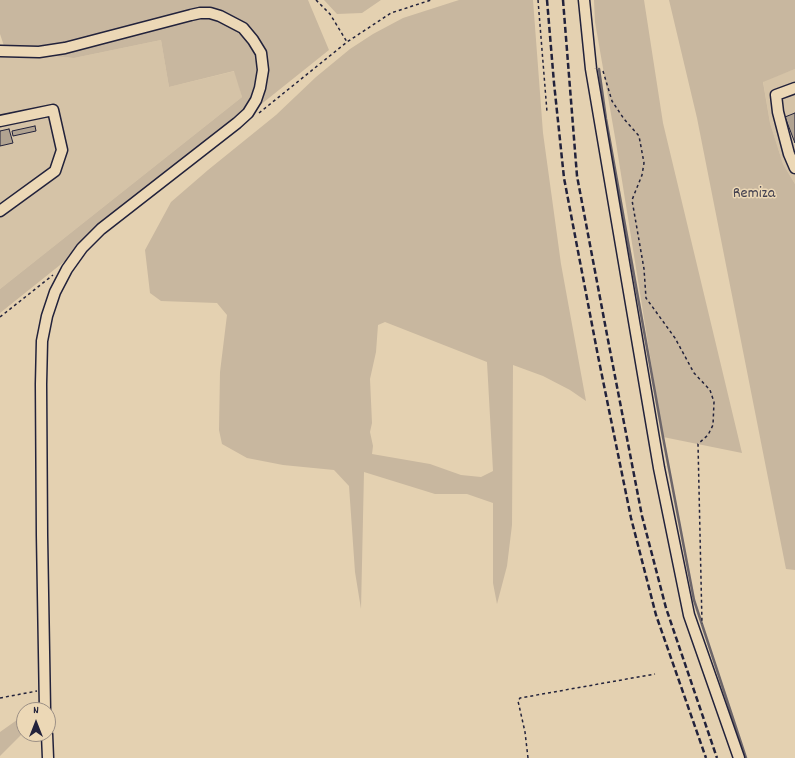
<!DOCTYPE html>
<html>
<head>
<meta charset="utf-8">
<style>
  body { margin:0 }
  #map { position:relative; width:795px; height:758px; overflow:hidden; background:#e4d1b1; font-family:Dekko,sans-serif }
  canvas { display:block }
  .north { position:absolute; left:16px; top:702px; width:40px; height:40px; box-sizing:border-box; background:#ecd8b6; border:1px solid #9b8f85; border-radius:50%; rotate:0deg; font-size:11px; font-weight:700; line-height:16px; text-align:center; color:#22223b }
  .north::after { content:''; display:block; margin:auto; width:14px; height:18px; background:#22223b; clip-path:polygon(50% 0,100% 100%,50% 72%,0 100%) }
</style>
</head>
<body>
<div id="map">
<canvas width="795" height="758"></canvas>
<div class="north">N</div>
</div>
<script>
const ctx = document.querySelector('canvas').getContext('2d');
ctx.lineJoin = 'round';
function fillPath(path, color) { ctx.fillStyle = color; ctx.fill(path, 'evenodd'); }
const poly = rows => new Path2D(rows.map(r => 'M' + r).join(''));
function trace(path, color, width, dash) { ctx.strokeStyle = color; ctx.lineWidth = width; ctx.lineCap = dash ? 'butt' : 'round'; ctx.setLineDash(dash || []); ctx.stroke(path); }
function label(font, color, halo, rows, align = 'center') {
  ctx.font = font + ' Dekko,sans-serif'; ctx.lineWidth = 3; ctx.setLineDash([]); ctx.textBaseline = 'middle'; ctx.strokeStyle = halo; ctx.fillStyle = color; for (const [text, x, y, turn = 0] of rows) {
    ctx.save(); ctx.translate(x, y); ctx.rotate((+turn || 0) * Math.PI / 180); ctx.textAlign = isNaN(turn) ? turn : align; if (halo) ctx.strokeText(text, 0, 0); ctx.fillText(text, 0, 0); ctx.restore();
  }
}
const built = poly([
  [161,40,169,87,235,71,242,97,0,289,0,52,74,58],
  [795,69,795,184,783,164,770,123,763,81]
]);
const green = poly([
  [0,0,308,0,329,50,0,313,0,289,242,97,234,71,169,87,161,40,74,58,6,52,0,34],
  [324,0,381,0,362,13,337,14],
  [459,0,533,0,543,133,561,264,586,401,570,390,543,376,513,365,512,525,507,566,497,604,493,583,493,503,467,494,435,494,364,472,361,609,355,572,349,486,334,470,283,465,247,458,222,444,219,430,220,372,227,315,217,303,161,301,150,293,145,250,171,202,208,170,276,115,316,77,350,49,373,34,403,18],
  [385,322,487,362,493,471,481,477,461,475,430,464,372,454,373,446,370,432,372,423,370,379,376,352,378,325],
  [594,0,644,0,663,123,742,453,663,437,616,143,595,22],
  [669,0,795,0,795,69,763,82,770,123,783,164,795,184,795,570,786,569,697,118],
  [24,715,24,732,0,756,0,732]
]);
const stream = poly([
  [599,69,606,119,663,437,694,600,746,758]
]);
const building = poly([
  [795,113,795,143,785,117,795,113],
  [35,126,36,131,13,136,12,131,35,126],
  [9,129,13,143,0,146,0,131,9,129]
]);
const path = poly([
  [316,0,330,14,347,42],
  [538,0,547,112],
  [603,71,612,101,624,119,639,136,644,163,642,175,632,200,644,269,646,298,675,338,694,373,710,390,714,402,713,425,708,435,698,444,702,624],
  [259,113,347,42,391,13,431,0],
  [0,317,53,275],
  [0,698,37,691],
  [51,716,51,726],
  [528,758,525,732,518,701,520,698,655,674]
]);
const minor = poly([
  [584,0,591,69,659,468,689,615,739,758],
  [0,51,39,52,65,48,191,15,200,13,210,13,220,16,243,28,253,40,261,53,263,70,260,88,256,100,248,113,237,123,101,229,82,248,67,269,55,292,47,316,42,341,41,384,42,535,45,710],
  [795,88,776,95,778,112,789,154,795,168],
  [0,121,53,110,62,150,55,171,0,211],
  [47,734,48,758]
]);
const rail = poly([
  [547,0,554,83,564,178,598,356,631,518,656,615,706,758],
  [563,0,577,176,608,340,642,516,666,608,717,758]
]);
const parkNames = [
  ["Remiza",754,195]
];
fillPath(built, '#d5c3a7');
fillPath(green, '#c8b79f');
trace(stream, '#6c6569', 2.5);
fillPath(building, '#b1a391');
trace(building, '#22223b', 1);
trace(minor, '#22223b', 13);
trace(path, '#22223b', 1.5, [3, 3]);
trace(minor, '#ecd8b6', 10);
trace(rail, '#22223b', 2.5, [6, 3]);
label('16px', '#43404f', '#ecd8b6', parkNames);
</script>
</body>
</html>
